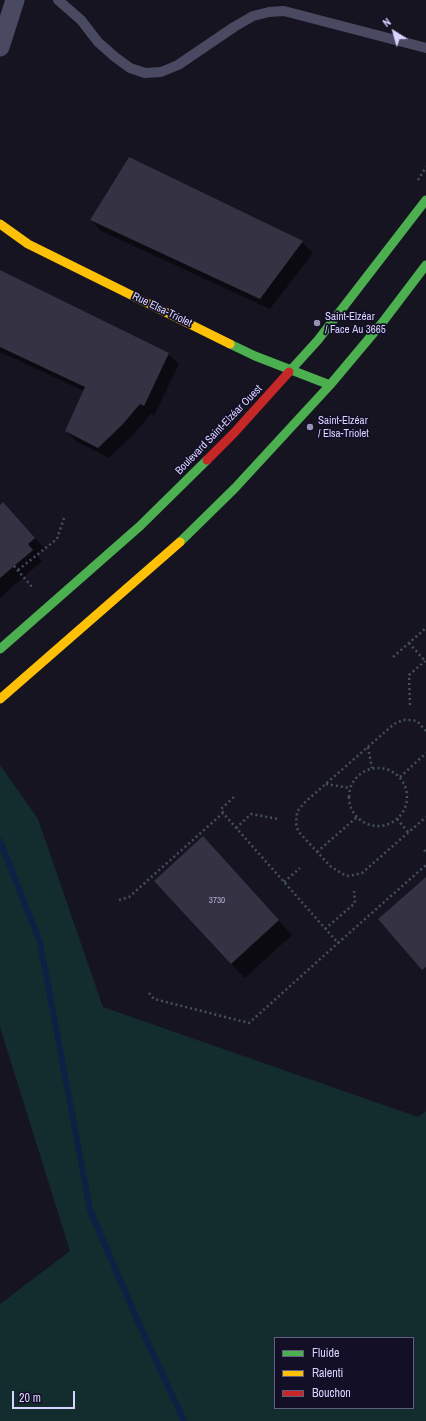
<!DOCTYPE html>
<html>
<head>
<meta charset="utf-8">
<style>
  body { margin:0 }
  #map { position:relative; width:426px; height:1421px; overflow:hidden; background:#161421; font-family:"Archivo Narrow",sans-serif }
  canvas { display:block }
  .legend { position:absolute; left:274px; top:1337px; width:140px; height:72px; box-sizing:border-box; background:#130f26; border:1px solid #625e7d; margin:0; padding:5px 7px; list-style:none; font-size:12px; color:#d9d4ff }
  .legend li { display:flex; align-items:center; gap:8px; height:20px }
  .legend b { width:20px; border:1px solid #625e7d }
  .north { position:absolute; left:374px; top:12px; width:40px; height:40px; -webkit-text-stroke:3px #130f26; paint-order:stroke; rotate:323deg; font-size:11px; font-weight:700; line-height:16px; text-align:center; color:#d9d4ff }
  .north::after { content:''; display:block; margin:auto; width:14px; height:18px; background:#d9d4ff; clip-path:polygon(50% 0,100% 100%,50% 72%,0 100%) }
  .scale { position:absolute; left:12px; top:1391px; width:63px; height:18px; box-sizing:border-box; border:2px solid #d9d4ff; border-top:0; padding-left:5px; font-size:12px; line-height:14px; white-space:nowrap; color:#d9d4ff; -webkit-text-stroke:3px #130f26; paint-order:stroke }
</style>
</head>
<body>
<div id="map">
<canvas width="426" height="1421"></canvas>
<ul class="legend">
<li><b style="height:5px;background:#4caf50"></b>Fluide</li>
<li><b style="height:5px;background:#ffc107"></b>Ralenti</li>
<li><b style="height:5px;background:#c62828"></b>Bouchon</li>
</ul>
<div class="north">N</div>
<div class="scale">20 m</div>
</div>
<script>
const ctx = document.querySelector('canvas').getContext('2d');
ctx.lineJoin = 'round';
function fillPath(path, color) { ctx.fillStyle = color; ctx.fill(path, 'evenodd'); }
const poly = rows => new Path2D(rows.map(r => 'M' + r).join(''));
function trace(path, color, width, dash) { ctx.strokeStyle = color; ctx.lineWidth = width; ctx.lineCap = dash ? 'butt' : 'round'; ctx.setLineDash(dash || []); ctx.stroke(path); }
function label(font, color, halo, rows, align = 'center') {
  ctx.font = font + ' "Archivo Narrow",sans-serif'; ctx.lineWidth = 3.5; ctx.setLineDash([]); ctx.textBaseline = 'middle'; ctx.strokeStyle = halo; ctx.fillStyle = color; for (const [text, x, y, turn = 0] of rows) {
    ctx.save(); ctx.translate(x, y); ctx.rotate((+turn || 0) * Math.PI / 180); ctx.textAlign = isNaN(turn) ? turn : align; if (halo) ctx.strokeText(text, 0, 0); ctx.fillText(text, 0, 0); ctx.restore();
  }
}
const green = poly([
  [0,765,38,819,103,1007,418,1117,426,1111,426,1421,0,1421,0,1304,70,1251,0,1027],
  [275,1338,413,1338,413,1408,275,1408]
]);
const shadow = poly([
  [91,220,302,242,313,253,270,309,101,231],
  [0,271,168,354,179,364,154,416,151,414,132,436,109,458,77,442,66,431,84,391,0,352],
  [3,503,45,549,37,555,42,561,0,598,0,506],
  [217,852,292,935,245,978,231,964]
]);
const stream = poly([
  [0,841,40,942,90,1210,137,1319,184,1421]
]);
const building = poly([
  [129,157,303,241,260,299,90,220],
  [0,270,169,353,144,406,140,404,122,425,98,448,65,431,85,387,0,347],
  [3,502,35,538,28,544,33,550,0,578,0,505],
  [203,836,279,920,231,964,154,881],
  [426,877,426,967,422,970,378,919]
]);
const path = poly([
  [418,180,426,167],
  [14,566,32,587],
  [18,570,57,539,64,518],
  [409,643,426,662],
  [393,657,426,628],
  [410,705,409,675,425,661],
  [426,731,417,721,411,720,403,720,394,724,304,803,297,812,296,823,298,831,330,866,346,876,354,875,362,873,426,817],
  [368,747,372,768],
  '349 797a29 29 0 1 1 58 0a29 29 0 1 1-58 0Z',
  [400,777,426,753],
  [326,784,350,788],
  [223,813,221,809,235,796],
  [397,819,408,832],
  [236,828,251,814,278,819],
  [424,850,426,852],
  [317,852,357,817],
  [284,882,300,868],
  [119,900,129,897,223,813,338,943,426,865],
  [325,929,355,903,354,891],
  [149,993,154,999,249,1023,338,943]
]);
const lane = poly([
  [58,0,81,20,98,42,115,57,130,68,145,73,161,72,178,65,234,27,253,16,269,12,284,11,426,48]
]);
const street = poly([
  [0,47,15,0]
]);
const fast = poly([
  [230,344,255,356,330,385],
  [289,372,318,340,426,200],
  [180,542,235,488,330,385,382,323,426,265],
  [0,649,140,526,207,460]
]);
const slow = poly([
  [0,224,28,244,230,344],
  [0,699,180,542]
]);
const jam = poly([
  [207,460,234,433,289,372]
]);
const markers = [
  [317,323,4,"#9591b1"],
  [310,427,4,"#9591b1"]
];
const numberNames = [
  ["3730",217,901]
];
const streetNames = [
  ["Rue Elsa-Triolet",162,310,26],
  ["Boulevard Saint-Elzéar Ouest",219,430,-46]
];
const poiNames = [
  ["Saint-Elzéar",325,317],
  ["/ Face Au 3665",325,330],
  ["Saint-Elzéar",318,421],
  ["/ Elsa-Triolet",318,434]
];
fillPath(green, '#132c2d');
fillPath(shadow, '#0007');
trace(stream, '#0d2144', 6);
fillPath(building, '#343243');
trace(path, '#44505f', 2.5, [2, 3]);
trace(lane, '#4a4962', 10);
trace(street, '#4a4962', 19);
trace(fast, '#4caf50', 9);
trace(slow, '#ffc107', 9);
trace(jam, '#c62828', 9);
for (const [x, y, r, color] of markers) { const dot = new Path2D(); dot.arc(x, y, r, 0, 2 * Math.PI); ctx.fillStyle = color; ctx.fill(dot); trace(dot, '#130f26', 1.5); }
label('9px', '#b0acd0', null, numberNames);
label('11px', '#d9d4ff', '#130f26', streetNames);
label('11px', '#d9d4ff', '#130f26', poiNames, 'left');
</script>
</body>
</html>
